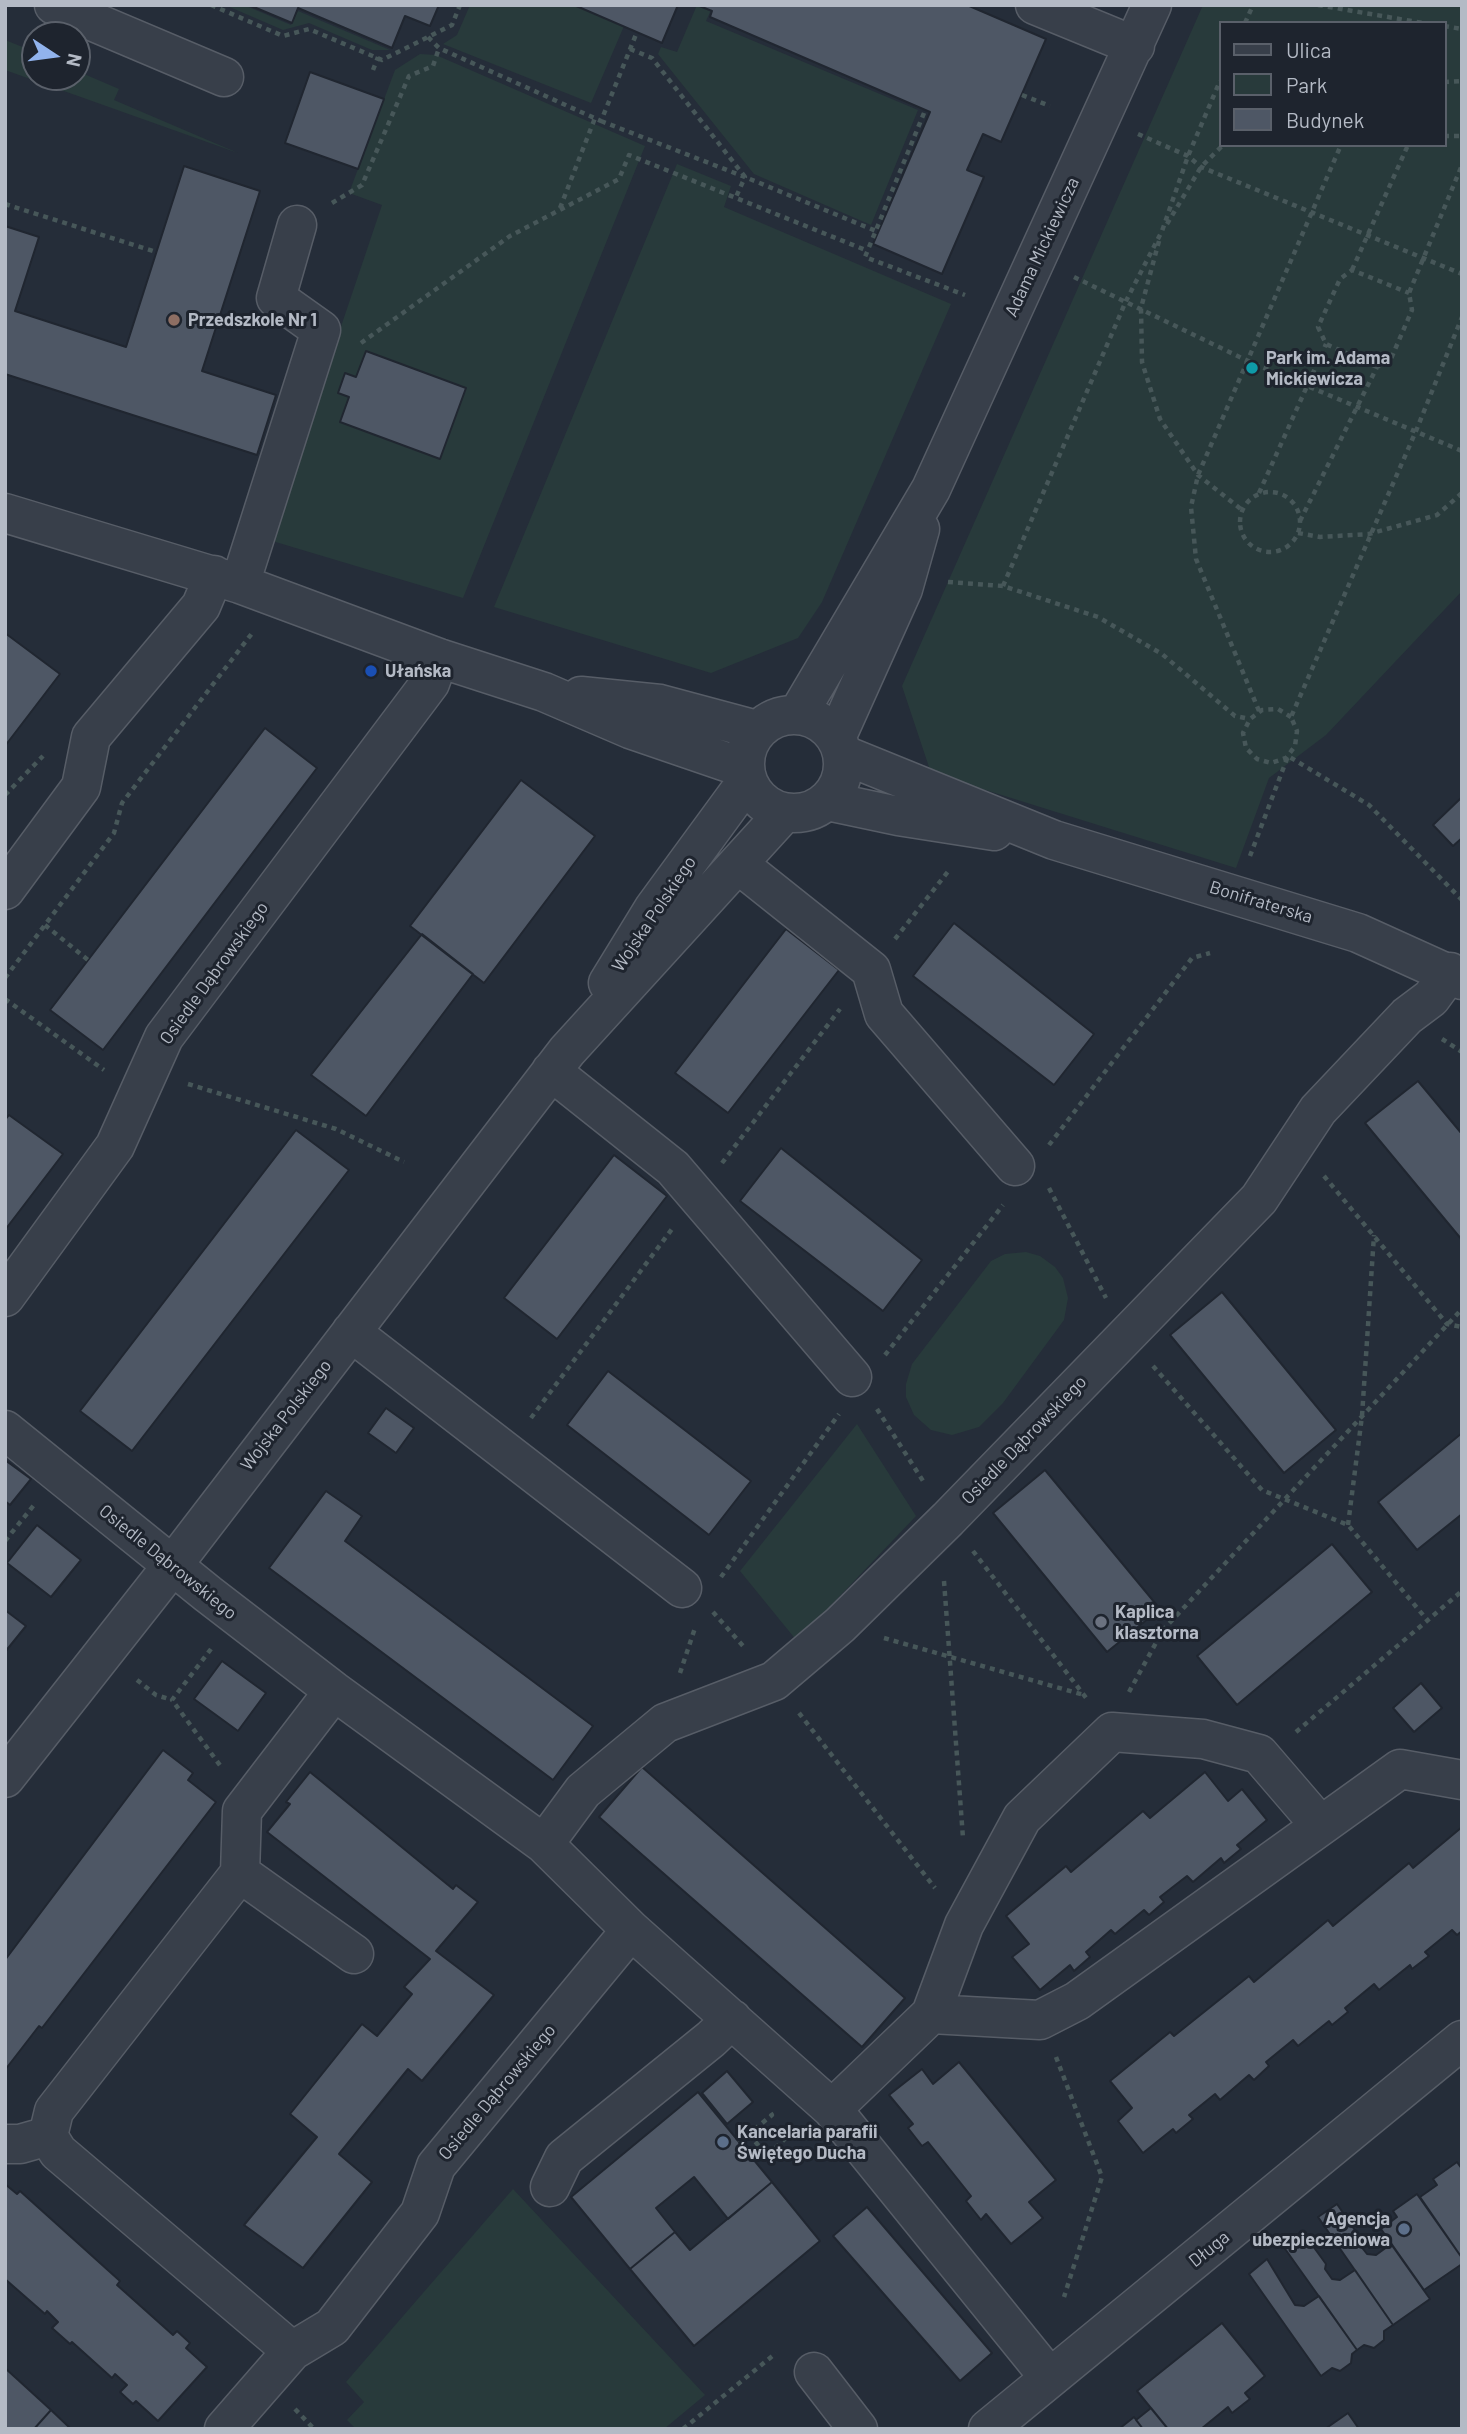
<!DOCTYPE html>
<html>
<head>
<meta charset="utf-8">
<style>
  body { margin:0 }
  #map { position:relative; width:1467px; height:2434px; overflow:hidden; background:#252d39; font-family:Barlow,sans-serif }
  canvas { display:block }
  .frame { position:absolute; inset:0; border:7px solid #b4bac5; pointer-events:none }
  .legend { position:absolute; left:1219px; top:21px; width:228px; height:126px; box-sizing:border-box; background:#1e242e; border:2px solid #5a606a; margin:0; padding:9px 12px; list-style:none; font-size:21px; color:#b4bac5 }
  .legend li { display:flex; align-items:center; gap:14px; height:35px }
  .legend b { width:35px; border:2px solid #5a606a }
  .north { position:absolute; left:21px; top:21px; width:70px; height:70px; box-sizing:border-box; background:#1e242e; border:2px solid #5a606a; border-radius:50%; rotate:103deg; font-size:19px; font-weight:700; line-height:28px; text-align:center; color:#b4bac5 }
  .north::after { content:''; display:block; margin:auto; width:24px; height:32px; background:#91b3ed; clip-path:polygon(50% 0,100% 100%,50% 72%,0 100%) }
</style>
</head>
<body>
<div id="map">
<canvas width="1467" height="2434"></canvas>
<div class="frame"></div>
<ul class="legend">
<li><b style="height:9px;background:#383f4a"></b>Ulica</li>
<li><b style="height:19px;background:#283a3b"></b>Park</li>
<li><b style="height:19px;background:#4e5765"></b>Budynek</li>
</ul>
<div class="north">N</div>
</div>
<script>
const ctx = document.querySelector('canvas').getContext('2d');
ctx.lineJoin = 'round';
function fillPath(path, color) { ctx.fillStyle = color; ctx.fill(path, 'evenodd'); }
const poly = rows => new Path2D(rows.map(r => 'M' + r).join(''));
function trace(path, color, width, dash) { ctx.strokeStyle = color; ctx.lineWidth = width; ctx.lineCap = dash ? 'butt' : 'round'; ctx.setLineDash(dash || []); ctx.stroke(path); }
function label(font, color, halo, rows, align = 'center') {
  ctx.font = font + ' Barlow,sans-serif'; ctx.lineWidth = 6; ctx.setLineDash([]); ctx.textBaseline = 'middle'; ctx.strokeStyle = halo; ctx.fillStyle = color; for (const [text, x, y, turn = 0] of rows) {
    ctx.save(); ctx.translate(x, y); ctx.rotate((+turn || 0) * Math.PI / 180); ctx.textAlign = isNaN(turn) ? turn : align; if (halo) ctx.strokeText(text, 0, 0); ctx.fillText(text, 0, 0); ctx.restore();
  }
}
const green = poly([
  [225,5,244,5,291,25,298,11,390,50,372,50,309,23,283,30],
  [470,5,575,5,624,26,591,103,443,44,457,35],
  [697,5,711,10,706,21,918,110,871,225,754,174,658,54,661,47,677,52],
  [1203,5,1462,5,1462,591,1326,735,1269,778,1236,868,931,773,902,686],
  [1220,23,1444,23,1444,145,1220,145],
  [5,40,35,52,35,77,77,77,77,71,119,89,114,100,238,153,5,70],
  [420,54,436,55,645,146,463,598,269,540,382,205,349,193,395,70],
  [677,164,731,186,724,207,951,304,822,602,798,638,711,673,494,607],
  [1026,1252,1040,1256,1055,1267,1063,1278,1068,1298,1064,1320,1003,1403,979,1427,952,1435,931,1430,914,1415,906,1397,906,1384,912,1364,991,1261,1005,1254],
  [857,1424,916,1516,797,1641,740,1571],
  [513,2189,705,2395,664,2429,356,2429,347,2420,364,2402,346,2382]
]);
const building = poly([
  [249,5,439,5,430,26,405,16,392,48,298,8,292,23,249,5],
  [574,5,678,5,662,43,574,5],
  [697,5,967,5,1046,39,1001,142,983,134,967,170,984,177,942,274,873,244,930,112,710,17,712,11,697,5],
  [310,72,384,99,358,169,285,143,310,72],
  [184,166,260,191,202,371,276,395,257,455,5,374,5,226,39,237,15,311,126,347,184,166],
  [366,351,466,388,440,459,340,422,349,397,338,393,345,373,356,377,366,351],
  [5,633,60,674,5,746,5,633],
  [265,728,317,768,103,1050,50,1010,265,728],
  [521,780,595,836,484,983,410,926,521,780],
  [1461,798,1462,838,1453,846,1433,825,1461,798],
  [954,923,1094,1034,1054,1085,913,976,954,923],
  [786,929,839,970,728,1113,675,1073,786,929],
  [422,934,473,974,366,1116,311,1075,422,934],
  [1418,1081,1462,1134,1462,1240,1365,1123,1418,1081],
  [9,1115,63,1154,5,1230,5,1120,9,1115],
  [296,1130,349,1170,132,1451,80,1411,296,1130],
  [781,1148,922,1260,883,1311,740,1201,781,1148],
  [614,1155,667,1196,557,1339,504,1298,614,1155],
  [1222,1292,1336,1430,1284,1473,1170,1335,1222,1292],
  [608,1371,751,1481,709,1535,567,1425,608,1371],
  [386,1408,414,1428,396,1453,368,1433,386,1408],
  [1462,1433,1462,1514,1417,1550,1378,1502,1462,1433],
  [5,1460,31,1479,10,1505,5,1501,5,1460],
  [1045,1470,1160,1609,1107,1652,993,1513,1045,1470],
  [326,1491,362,1516,345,1541,593,1726,553,1780,269,1568,326,1491],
  [37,1525,81,1560,51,1597,7,1563,37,1525],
  [1332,1544,1372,1592,1237,1705,1197,1656,1332,1544],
  [5,1610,26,1626,5,1652,5,1610],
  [222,1661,266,1693,238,1731,194,1699,222,1661],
  [1421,1683,1442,1708,1414,1732,1393,1708,1421,1683],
  [163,1750,193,1773,188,1780,216,1802,42,2028,39,2026,5,2070,5,1960,163,1750],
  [642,1767,905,1998,862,2047,599,1817,642,1767],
  [310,1772,453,1889,456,1885,478,1902,436,1951,494,1995,422,2081,408,2069,339,2154,372,2182,303,2268,244,2225,317,2137,290,2114,362,2024,377,2036,412,1994,404,1987,430,1959,267,1832,290,1804,286,1802,310,1772],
  [1205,1772,1228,1801,1242,1789,1267,1820,1237,1845,1241,1849,1224,1863,1221,1858,1193,1882,1187,1876,1160,1897,1164,1902,1149,1915,1144,1910,1115,1934,1111,1930,1086,1952,1090,1957,1074,1971,1070,1965,1040,1990,1012,1957,1029,1944,1006,1916,1066,1866,1071,1872,1143,1811,1150,1818,1205,1772],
  [1462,1827,1462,1931,1457,1935,1452,1930,1425,1952,1429,1956,1412,1969,1410,1965,1379,1990,1374,1984,1345,2008,1348,2012,1332,2025,1329,2021,1298,2046,1293,2040,1266,2062,1269,2066,1254,2080,1249,2075,1220,2100,1215,2094,1189,2115,1193,2119,1176,2133,1173,2129,1143,2153,1118,2121,1132,2108,1110,2081,1170,2032,1174,2036,1249,1976,1254,1982,1328,1920,1333,1926,1409,1863,1413,1868,1462,1827],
  [959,2062,1056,2180,1029,2202,1043,2218,1011,2244,986,2214,981,2220,966,2201,971,2196,928,2142,922,2146,908,2128,913,2124,889,2095,922,2069,933,2084,959,2062],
  [727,2071,753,2102,727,2124,702,2093,727,2071],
  [698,2092,772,2182,728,2219,694,2177,656,2208,675,2232,630,2269,571,2197,698,2092],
  [1457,2162,1462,2169,1462,2258,1420,2197,1437,2185,1433,2179,1457,2162],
  [772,2182,820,2241,694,2346,630,2269,675,2232,690,2250,772,2182],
  [5,2184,17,2194,20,2191,120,2281,117,2285,173,2335,177,2331,190,2343,186,2348,207,2367,158,2421,136,2401,133,2404,120,2392,127,2385,115,2374,112,2378,72,2342,70,2344,52,2328,58,2322,47,2311,45,2314,5,2279,5,2184],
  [1417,2194,1462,2258,1462,2264,1424,2290,1381,2229,1397,2217,1393,2211,1417,2194],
  [1337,2204,1361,2239,1360,2245,1367,2254,1376,2255,1391,2244,1430,2299,1393,2325,1318,2217,1337,2204],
  [867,2207,992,2353,960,2381,833,2236,867,2207],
  [1302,2231,1326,2264,1325,2269,1332,2279,1340,2280,1355,2270,1393,2325,1384,2331,1384,2340,1374,2348,1364,2345,1357,2350,1283,2246,1302,2231],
  [1267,2259,1295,2305,1304,2306,1319,2296,1357,2350,1352,2354,1351,2363,1340,2371,1332,2368,1321,2376,1249,2274,1267,2259],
  [1222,2323,1265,2376,1245,2393,1250,2399,1232,2413,1228,2407,1201,2429,1168,2429,1137,2391,1222,2323],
  [5,2368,51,2410,34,2429,5,2429,5,2368],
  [1151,2408,1168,2429,1143,2429,1136,2420,1151,2408],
  [51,2410,71,2429,34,2429,51,2410],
  [1348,2413,1359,2429,1325,2429,1348,2413],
  [1134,2417,1143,2429,1119,2429,1134,2417]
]);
const path = poly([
  [211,5,283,36,309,29,382,60,452,25,460,5],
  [1318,5,1423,23],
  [1245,23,1253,5],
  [1444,26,1462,29],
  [428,37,439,48,601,121,637,32],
  [630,49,652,58,745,177,876,231],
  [373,70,378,57],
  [1444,82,1462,81],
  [1022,95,1050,106],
  [924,113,865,257,965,295],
  [601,121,745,177,736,197],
  [1138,134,1188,156,1201,167,1462,274],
  [1444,136,1462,136],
  [332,203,362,185,409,76,433,66,439,48],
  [5,204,156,252],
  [560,208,595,118],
  [1167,224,1201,167,1223,145],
  [1159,241,1141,308,1142,362,1160,419,1198,475,1242,510],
  [1352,270,1408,145],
  [1074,277,1250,362,1462,451],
  [361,343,510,236,619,179,629,155,868,251],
  [1377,367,1326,344,1318,327,1340,279,1352,270,1409,293],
  '1240 522a30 30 0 1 1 60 0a30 30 0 1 1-60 0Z',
  [1259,493,1326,344],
  [1300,521,1377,367,1390,361,1412,310,1409,293,1462,165],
  [1298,533,1320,537,1369,534,1437,515,1462,493],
  [948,582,1003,586,1098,617,1162,654,1235,716,1250,719],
  [1003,586,1126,301,1162,231,1188,156,1220,81],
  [1259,711,1196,559,1191,507,1198,475,1341,145],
  [1291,717,1278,709,1262,710,1250,719,1243,733,1246,748,1257,759,1271,763,1286,758,1295,746,1297,731,1291,717,1416,431,1462,317],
  [5,795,43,756],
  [1250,856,1288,756,1369,805,1462,900],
  [45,925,88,960],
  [895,939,950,869],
  [5,978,114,833,122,803,253,632],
  [5,999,104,1070],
  [1442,1039,1462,1052],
  [188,1084,336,1129,404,1162],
  [1049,1145,1192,958,1210,953],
  [722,1163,840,1009],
  [1324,1176,1447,1324,1462,1327],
  [1049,1188,1106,1298],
  [885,1355,1003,1205],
  [1153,1366,1262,1490,1348,1525,1428,1621],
  [877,1409,925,1484],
  [531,1418,672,1229],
  [1348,1525,1362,1416,1374,1235],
  [5,1541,34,1505],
  [973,1551,1087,1699],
  [721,1577,839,1414],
  [944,1581,963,1838],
  [713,1612,744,1647],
  [884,1638,1084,1695],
  [211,1649,172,1700,222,1768],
  [680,1673,695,1628],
  [137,1680,156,1695,172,1700],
  [1129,1692,1163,1630,1462,1309],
  [799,1713,935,1888],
  [1296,1732,1462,1591],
  [1056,2057,1102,2177,1064,2297],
  [749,2134,767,2156,795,2129],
  [739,2142,772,2115,770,2112],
  [295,2409,314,2429],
  [683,2429,776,2353]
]);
const minor = poly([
  [54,5,224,77],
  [1035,5,1135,46],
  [5,513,240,584,439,658,544,692,630,729,744,768],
  [240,584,321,330,276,298,297,225],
  [581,696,660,704,757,730],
  [798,714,931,489,1152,5],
  '745 764a49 49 0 1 1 98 0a49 49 0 1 1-98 0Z',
  [836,738,903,589,920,529],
  [842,754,1054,840,1358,933,1462,980],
  [827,801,898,816,994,831],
  [738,864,871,970,884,1014,1015,1166],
  [5,890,81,787,91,737,201,606,214,575],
  [608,983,654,908,747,781],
  [551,1071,673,1168,852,1377],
  [5,1297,115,1146,164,1037,430,683,439,658],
  [351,1332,682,1588],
  [5,1430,208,1594,334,1691,544,1844,631,1930,832,2109,1049,2377],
  [5,1778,172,1566,567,1051,784,813],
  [544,1844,583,1791,665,1723,774,1681,840,1625,948,1519,1259,1199,1318,1110,1407,1016,1431,998,1450,972],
  [240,1873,354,1954],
  [931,2014,964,1925,1022,1818,1112,1732,1203,1739,1259,1754,1320,1825],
  [832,2109,931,2014,1040,2020,1077,2001,1400,1769,1462,1780],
  [5,2144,20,2144,48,2136],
  [550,2187,564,2158,711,2039,732,2019],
  [292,2351,58,2152,48,2136,54,2111,240,1873,242,1811,334,1691],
  [814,2372,858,2429],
  [224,2429,292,2351,332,2327,420,2213,436,2166,631,1930],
  [988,2429,1462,2040]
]);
const markers = [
  [174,320,7,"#8d6e63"],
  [1252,368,7,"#0f9aa8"],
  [371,671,7,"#1a4fb4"],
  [1101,1622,7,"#6b7280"],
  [723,2142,7,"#5c6f8a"],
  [1404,2229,7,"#5c6f8a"]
];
const streetNames = [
  ["Adama Mickiewicza",1042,247,-65],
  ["Bonifraterska",1261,902,17],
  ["Wojska Polskiego",654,914,-56],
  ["Osiedle Dąbrowskiego",214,973,-54],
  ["Wojska Polskiego",286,1415,-52],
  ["Osiedle Dąbrowskiego",1024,1440,-46],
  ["Osiedle Dąbrowskiego",168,1562,39],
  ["Osiedle Dąbrowskiego",497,2092,-50],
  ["Długa",1209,2249,-39]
];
const poiNames = [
  ["Przedszkole Nr 1",188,320],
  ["Park im. Adama",1266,358],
  ["Mickiewicza",1266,379],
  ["Ułańska",385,671],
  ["Kaplica",1115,1612],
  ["klasztorna",1115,1633],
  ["Kancelaria parafii",737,2132],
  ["Świętego Ducha",737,2153],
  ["Agencja",1390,2219,"right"],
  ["ubezpieczeniowa",1390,2240,"right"]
];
fillPath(green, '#283a3b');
fillPath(building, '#4e5765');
trace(building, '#202630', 2);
trace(minor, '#575d67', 41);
trace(path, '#475759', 4.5, [5, 5]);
trace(minor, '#383f4a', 38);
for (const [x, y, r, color] of markers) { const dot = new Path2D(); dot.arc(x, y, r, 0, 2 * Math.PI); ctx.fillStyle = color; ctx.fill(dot); trace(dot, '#1e242e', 2.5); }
label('18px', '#b4bac5', '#1e242e', streetNames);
label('bold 18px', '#b4bac5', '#1e242e', poiNames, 'left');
</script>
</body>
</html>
